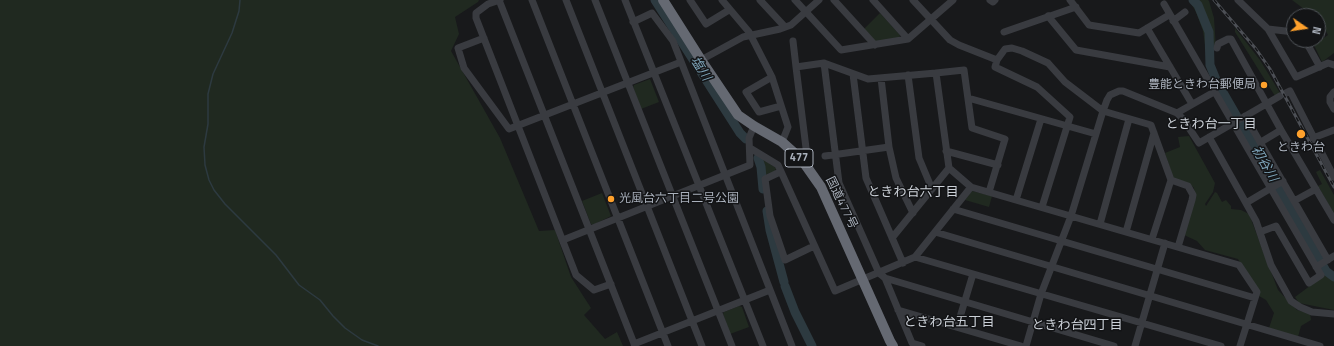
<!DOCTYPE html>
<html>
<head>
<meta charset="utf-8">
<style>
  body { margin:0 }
  #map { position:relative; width:1334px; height:346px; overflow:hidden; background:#18191b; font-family:"Titillium Web",sans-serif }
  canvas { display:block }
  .north { position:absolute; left:1286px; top:8px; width:40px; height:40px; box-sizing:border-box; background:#131416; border:1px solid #4f5358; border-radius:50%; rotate:103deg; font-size:11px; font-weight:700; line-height:16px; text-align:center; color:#aab1bc }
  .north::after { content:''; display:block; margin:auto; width:14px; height:18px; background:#ffa12c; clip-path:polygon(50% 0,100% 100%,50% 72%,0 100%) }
</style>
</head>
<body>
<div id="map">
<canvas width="1334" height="346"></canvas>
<div class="north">N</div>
</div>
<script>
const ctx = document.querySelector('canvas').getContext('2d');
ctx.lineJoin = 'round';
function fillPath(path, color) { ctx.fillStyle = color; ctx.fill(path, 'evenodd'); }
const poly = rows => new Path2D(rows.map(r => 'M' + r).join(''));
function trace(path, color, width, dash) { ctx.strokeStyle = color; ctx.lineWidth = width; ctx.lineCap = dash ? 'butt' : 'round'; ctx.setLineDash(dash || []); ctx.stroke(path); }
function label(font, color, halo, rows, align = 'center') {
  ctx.font = font + ' "Titillium Web","Noto Sans JP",sans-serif'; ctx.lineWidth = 3; ctx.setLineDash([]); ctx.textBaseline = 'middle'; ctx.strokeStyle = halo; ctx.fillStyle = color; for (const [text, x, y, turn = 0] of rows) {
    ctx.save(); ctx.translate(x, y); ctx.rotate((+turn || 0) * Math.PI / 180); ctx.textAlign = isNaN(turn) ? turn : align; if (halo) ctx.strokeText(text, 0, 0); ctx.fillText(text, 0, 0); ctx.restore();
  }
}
const green = poly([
  [0,0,479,0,478,2,455,17,459,34,451,51,500,138,539,231,555,230,571,277,591,308,584,315,605,339,617,332,623,346,0,346],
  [1189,0,1208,0,1209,1,1214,18,1216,48,1206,52,1203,31,1196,12],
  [1292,0,1334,0,1334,53,1322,62,1314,45,1328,35,1318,16,1315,16,1308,12],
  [880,13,900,35,899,38,876,42,864,29],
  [1235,28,1260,60,1280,93,1275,96,1235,32],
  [650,79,659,102,641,109,633,87,634,85],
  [1189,136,1215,183,1213,192,1205,204,1206,206,1215,192,1217,193,1222,202,1226,200,1231,206,1231,209,1241,210,1249,214,1278,290,1297,310,1310,313,1311,320,1301,326,1298,337,1268,331,1274,313,1266,300,1259,296,1238,259,1205,250,1197,241,1184,235,1195,199,1194,188,1190,184,1173,178,1165,153,1180,147,1178,137],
  [760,157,776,168,775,171,762,176,759,158],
  [1320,170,1334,195,1334,214,1318,186,1322,184,1316,172],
  [972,191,992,196,989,207,965,200],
  [602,193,611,216,593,225,591,224,582,201],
  [1329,269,1334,276,1334,310,1299,303,1295,297,1322,277,1322,270],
  [739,306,742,307,749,327,730,334,723,314,724,312]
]);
const stream = poly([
  [240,0,239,11,232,33,213,74,208,94,208,124,204,147,205,165,209,180,214,190,225,204,276,255,299,285,320,300,333,316,345,328,362,340,378,346]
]);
const river = poly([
  [655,0,740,133,746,139],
  [1193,0,1198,5,1209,32,1210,65,1217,82,1326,271,1334,277],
  [758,158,761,167,763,189],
  [767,211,770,230,784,282],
  [785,286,795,312,812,346]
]);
const minor = poly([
  [499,0,635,346],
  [500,0,488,4,476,13,476,18,576,275,594,290,611,284],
  [532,0,668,346],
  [566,0,702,346],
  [595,0,732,346],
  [625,0,763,346],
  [690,0,706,24,729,10],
  [722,0,749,32,772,77,788,127,782,142],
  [760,0,785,27],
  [795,0,841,50,908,39,953,0],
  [834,0,875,45],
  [873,0,908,39],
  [913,0,950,40,959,45,997,60,995,67,1037,87,1070,117,1042,207],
  [990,0,993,2,995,0],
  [1070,0,1089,25,1139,33,1169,15],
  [1238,0,1268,29,1294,32],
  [1164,4,1321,275,1309,283,1276,226,1260,232],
  [1048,16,1076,50,1170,67],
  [1173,21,1185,12],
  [633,22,652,13,673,41,792,346],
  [1147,28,1192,104],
  [1268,29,1296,77,1328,63,1334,65],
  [1004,32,1076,7],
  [484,38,458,48,464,68,509,129,681,62],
  [1305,40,1320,67],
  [793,41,796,67],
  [1217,48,1218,44,1228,39,1231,39,1281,130,1334,220],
  [701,60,743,37,780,29,791,25,819,0],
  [997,60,1005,49,1012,48,1022,51,1048,63,1065,82,1103,111,1151,125,1171,180,1188,186,1193,195,1192,200,1178,247],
  [824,63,839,183,879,273,885,278,912,343,922,346],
  [936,73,964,70,972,128,1005,139,989,192],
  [853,74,866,178,903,263],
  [908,75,919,158,932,189],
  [772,77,746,92,759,112,781,106],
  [1334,92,1330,97,1330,102,1334,109],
  [1286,93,1290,91,1334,177],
  [968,98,1096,134],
  [1177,113,1214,92],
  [1245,116,1328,260],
  [1209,137,1256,221,1271,265,1291,301,1300,307,1312,312,1334,314],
  [1313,138,1334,130],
  [1261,142,1281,130],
  [889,147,896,178,913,213],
  [750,148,778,165,835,291,915,257,971,187],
  [946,151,998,165],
  [825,156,889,147,881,78],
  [802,160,807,156,796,67,824,63,868,79,936,73,949,168,971,187,1239,265,1257,292,1240,346],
  [780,172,765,179,770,216,785,260,814,246],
  [1016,200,1041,119],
  [1294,201,1316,189],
  [1246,203,1283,181],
  [953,209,1255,298],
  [1100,224,1129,119],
  [935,232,1320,346],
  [1126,232,1154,133],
  [892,238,949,168],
  [1152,239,1171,180],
  [563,240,750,165,749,138,754,126],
  [915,257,1221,346],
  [1316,267,1334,256],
  [885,278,1114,346],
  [898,310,1021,346],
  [957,327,973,274],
  [634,344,770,290],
  [1026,346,1041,294,1071,216,1103,111,1107,100,1110,95,1119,91,1123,91,1177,113,1183,119,1199,143,1280,96],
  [1135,346,1165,243]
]);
const highway = poly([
  [663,0,701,60,738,115,754,126,782,142,802,160,821,187,890,341,893,346]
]);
const rail = poly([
  [1214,0,1256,49,1270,69,1334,187]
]);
const markers = [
  [1264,85,4,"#ffa12c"],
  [1301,134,5,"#ffa12c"],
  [611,199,4,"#ffa12c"]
];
const shields = [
  [799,158,28]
];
const shieldNames = [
  ["477",799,158]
];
const poiNames = [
  ["豊能ときわ台郵便局",1256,85],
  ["ときわ台",1301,148,"center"],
  ["光風台六丁目二号公園",619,199,"left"]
];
const streetNames = [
  ["国道477号",841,203,64]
];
const waterNames = [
  ["塩川",700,69,57],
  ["初谷川",1264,164,60]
];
const neighbourhoodNames = [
  ["ときわ台一丁目",1211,125],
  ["ときわ台六丁目",913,193],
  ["ときわ台五丁目",949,323],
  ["ときわ台四丁目",1077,326]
];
fillPath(green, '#202920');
trace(stream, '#2d3a40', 1.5);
trace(river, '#2d3a40', 9);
trace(minor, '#393b40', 7);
trace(highway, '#656972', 10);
trace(rail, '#4c4f55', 3);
trace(rail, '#131416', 1.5, [4.5]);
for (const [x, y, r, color] of markers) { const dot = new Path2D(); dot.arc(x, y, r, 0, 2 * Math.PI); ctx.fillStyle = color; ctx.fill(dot); trace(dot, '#131416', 1.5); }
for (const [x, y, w] of shields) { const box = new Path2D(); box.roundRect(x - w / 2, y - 9, w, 18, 3); ctx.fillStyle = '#131416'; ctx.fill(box); trace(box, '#aab1bc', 1); }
label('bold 11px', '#aab1bc', null, shieldNames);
label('12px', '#aab1bc', '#131416', poiNames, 'right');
label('12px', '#aab1bc', '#131416', streetNames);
label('italic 13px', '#7ea4b9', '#131416', waterNames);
label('13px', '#cbd0d7', '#131416', neighbourhoodNames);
</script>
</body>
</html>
